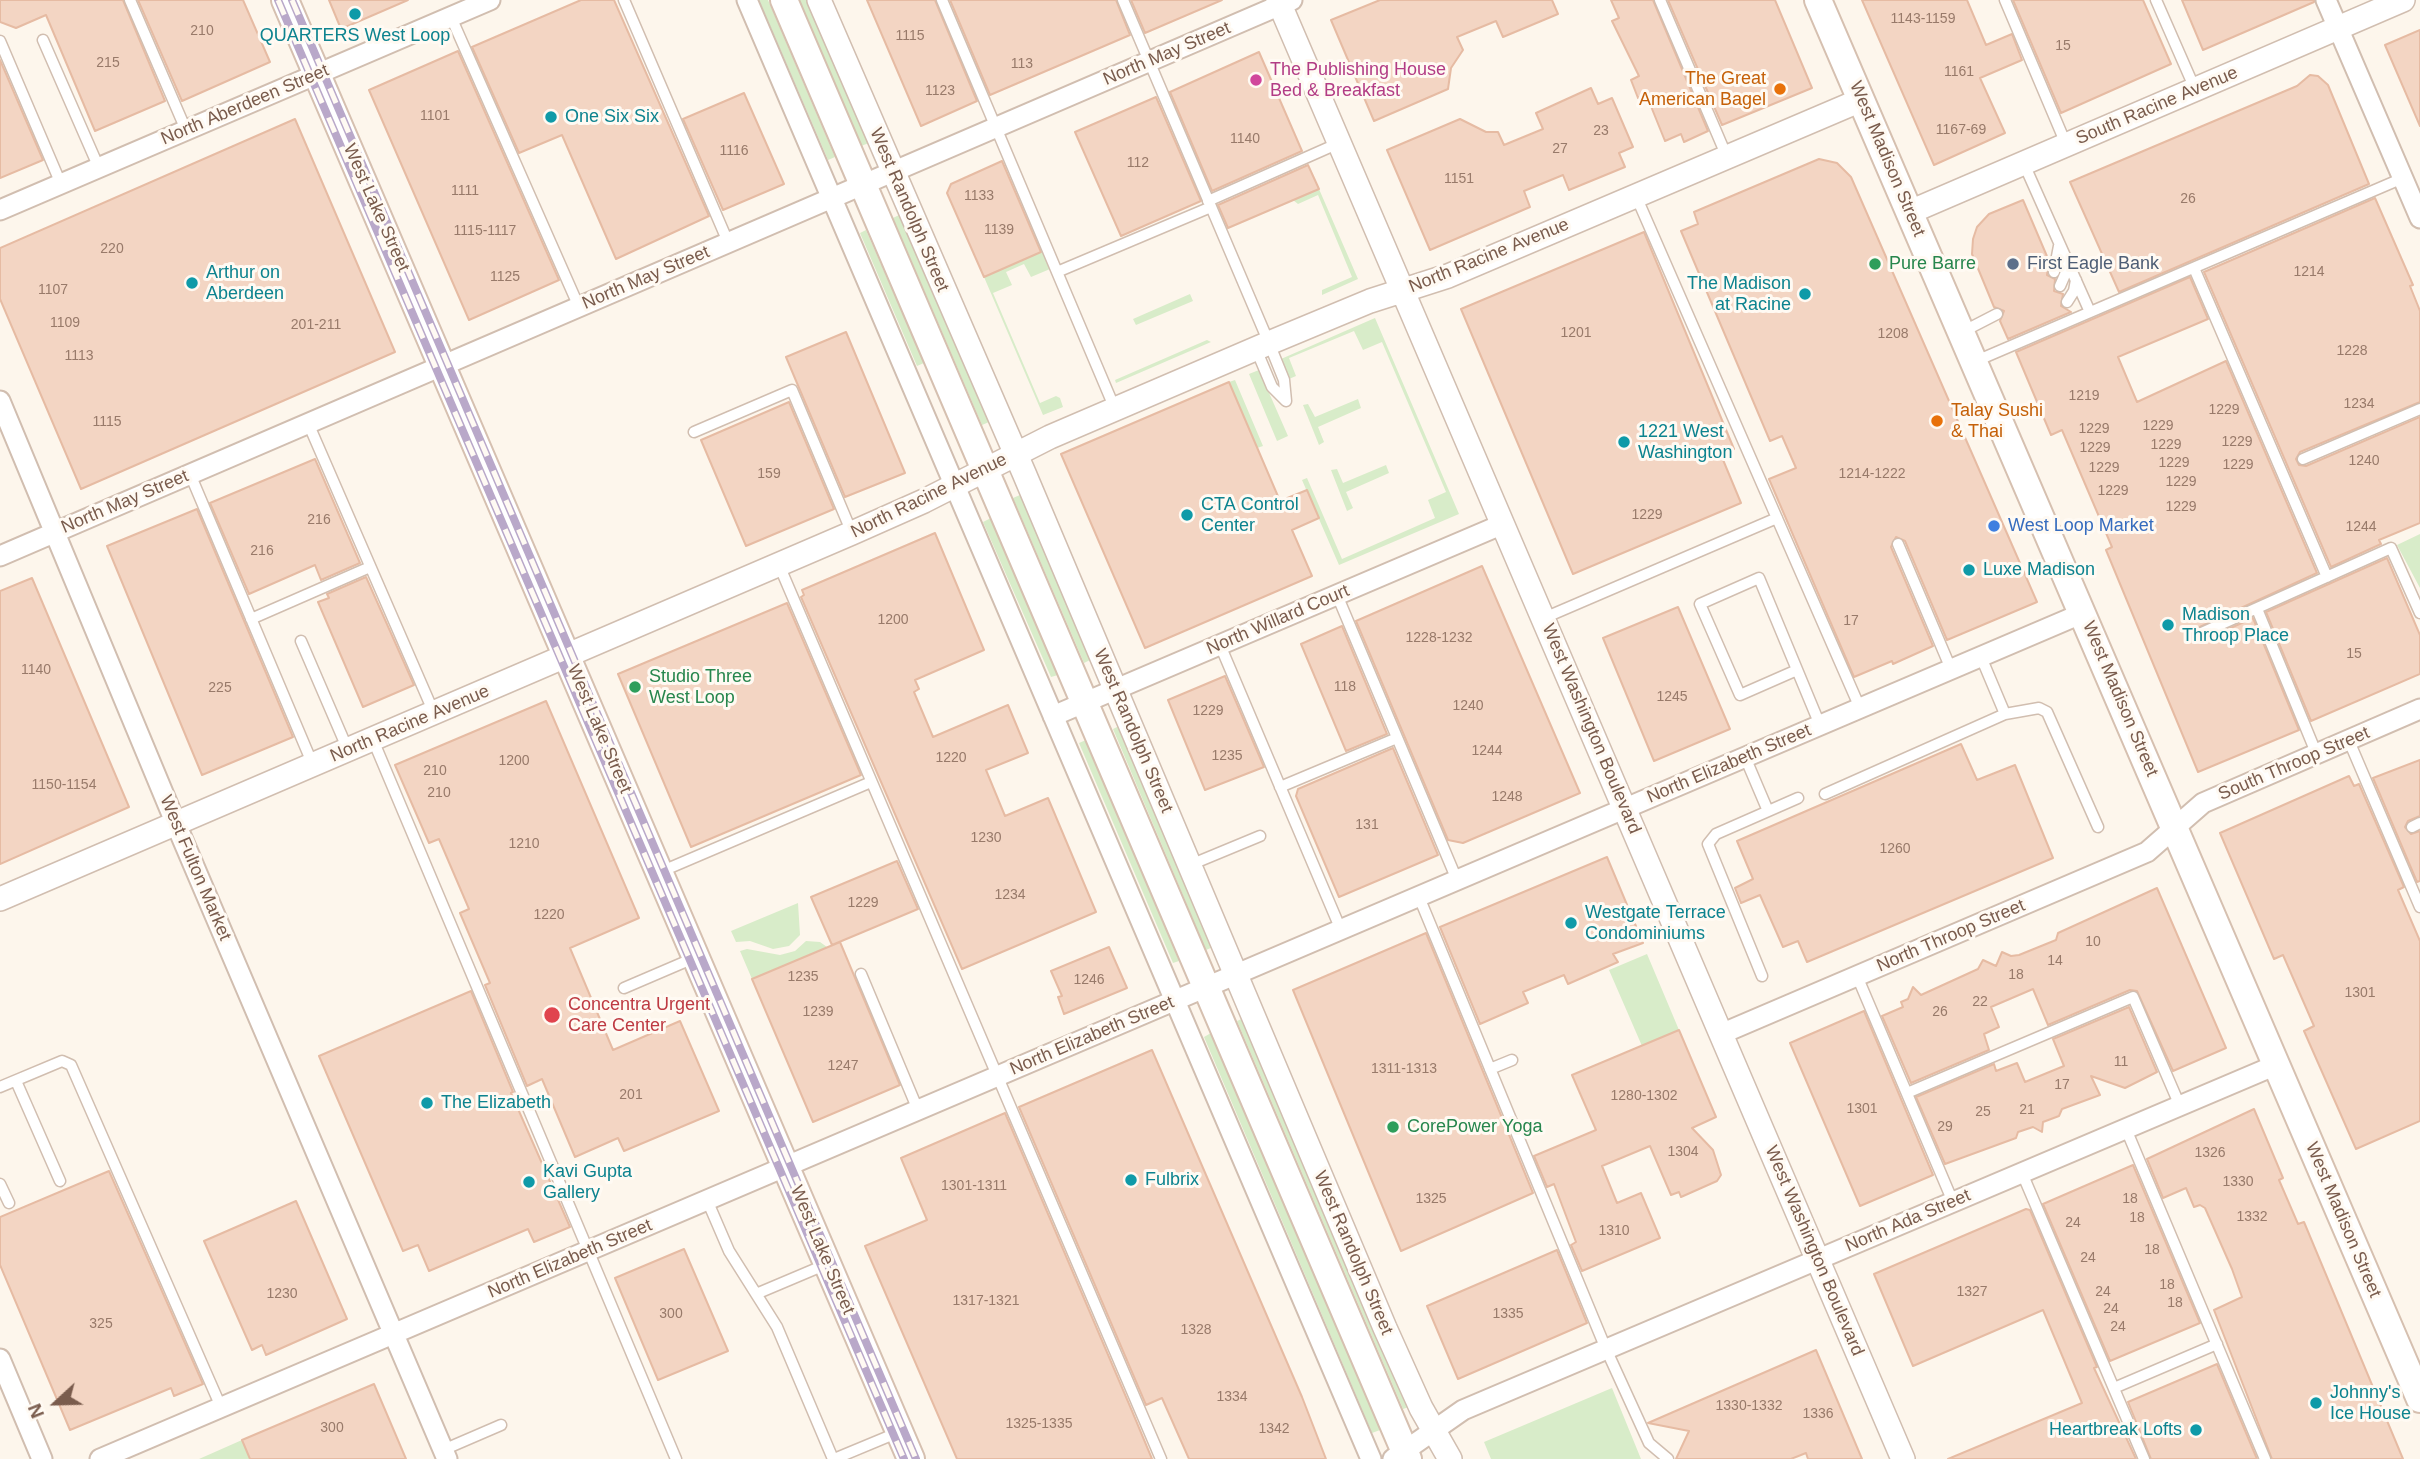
<!DOCTYPE html>
<html>
<head>
<meta charset="utf-8">
<style>
  body { margin:0 }
  #map { position:relative; width:2420px; height:1459px; overflow:hidden; background:#fdf6ec; font-family:Helvetica,sans-serif }
  canvas { display:block }
  .north { position:absolute; left:21px; top:1368px; width:70px; height:70px; -webkit-text-stroke:5px #fffaf3; paint-order:stroke; rotate:248deg; font-size:19px; font-weight:700; line-height:28px; text-align:center; color:#7a5c4d }
  .north::after { content:''; display:block; margin:auto; width:24px; height:32px; background:#7a5c4d; clip-path:polygon(50% 0,100% 100%,50% 72%,0 100%) }
</style>
</head>
<body>
<div id="map">
<canvas width="2420" height="1459"></canvas>
<div class="north">N</div>
</div>
<script>
const ctx = document.querySelector('canvas').getContext('2d');
ctx.lineJoin = 'round';
function fillPath(path, color) { ctx.fillStyle = color; ctx.fill(path, 'evenodd'); }
const poly = rows => new Path2D(rows.map(r => 'M' + r).join(''));
function trace(path, color, width, dash) { ctx.strokeStyle = color; ctx.lineWidth = width; ctx.lineCap = dash ? 'butt' : 'round'; ctx.setLineDash(dash || []); ctx.stroke(path); }
function label(font, color, halo, rows, align = 'center') {
  ctx.font = font + ' Helvetica,sans-serif'; ctx.lineWidth = 6; ctx.setLineDash([]); ctx.textBaseline = 'middle'; ctx.strokeStyle = halo; ctx.fillStyle = color; for (const [text, x, y, turn = 0] of rows) {
    ctx.save(); ctx.translate(x, y); ctx.rotate((+turn || 0) * Math.PI / 180); ctx.textAlign = isNaN(turn) ? turn : align; if (halo) ctx.strokeText(text, 0, 0); ctx.fillText(text, 0, 0); ctx.restore();
  }
}
const green = poly([
  [759,0,768,0,835,157,828,160],
  [798,0,807,0,869,143,861,146],
  [1319,189,1358,279,1322,295,1322,290,1352,277,1318,195,1298,204,1293,200],
  [899,215,989,422,982,425,893,218],
  [866,230,924,363,917,366,860,233],
  [1043,251,1050,269,1031,277,1024,264,1006,272,1012,285,993,293,1040,403,1056,396,1060,398,1063,407,1043,415,984,277],
  [1190,294,1193,301,1136,325,1133,319],
  [1375,318,1459,514,1339,565,1302,480,1307,478,1342,559,1435,518,1428,500,1446,492,1382,342,1363,350,1354,331,1289,358,1296,376,1289,379,1281,359],
  [1207,340,1211,342,1116,383,1115,380],
  [1259,370,1288,436,1277,441,1249,374],
  [1235,380,1263,446,1257,448,1229,382],
  [1358,399,1361,408,1318,427,1324,442,1319,445,1303,405,1308,404,1315,417],
  [1386,465,1389,473,1346,492,1353,508,1347,511,1331,470,1337,469,1343,483],
  [1020,495,1090,660,1084,663,1013,498],
  [991,518,1058,675,1051,677,983,522],
  [2420,534,2420,588,2397,545],
  [1119,726,1213,947,1206,950,1113,729],
  [1086,740,1179,961,1173,963,1079,743],
  [798,903,800,935,789,946,773,949,750,941,736,942,731,931],
  [806,941,820,942,827,947,752,979,740,951,747,949,780,955,795,951],
  [1647,954,1679,1030,1642,1046,1609,970],
  [1244,1018,1409,1407,1403,1409,1237,1021],
  [1211,1033,1380,1430,1372,1433,1204,1037],
  [1612,1388,1641,1459,1491,1459,1484,1442],
  [242,1440,250,1459,199,1459]
]);
const building = poly([
  [0,0,123,0,165,101,95,131,46,15,16,28,0,22,0,0],
  [138,0,243,0,270,62,182,101,138,0],
  [329,0,408,0,341,29,329,0],
  [581,0,614,0,709,216,616,259,562,135,519,153,472,47,581,0],
  [867,0,935,0,977,101,921,126,867,0],
  [950,0,1116,0,1130,35,990,95,950,0],
  [1131,0,1222,0,1145,33,1131,0],
  [1380,0,1552,0,1558,14,1503,37,1496,21,1457,37,1463,50,1451,68,1448,89,1374,121,1331,20,1380,0],
  [1611,0,1653,0,1708,131,1684,142,1681,134,1665,141,1646,94,1638,98,1631,80,1639,76,1612,21,1619,18,1611,0],
  [1668,0,1775,0,1812,88,1722,125,1668,0],
  [1862,0,1967,0,1986,45,2012,34,2022,60,1980,78,2005,133,1934,165,1862,0],
  [2013,0,2143,0,2171,64,2061,113,2013,0],
  [2182,0,2314,0,2314,2,2203,50,2182,0],
  [2420,30,2420,126,2385,45,2420,30],
  [458,51,559,280,469,320,369,90,458,51],
  [1259,52,1302,151,1212,191,1170,92,1259,52],
  [0,60,43,160,0,178,0,60],
  [2310,75,2318,76,2328,85,2369,184,2119,292,2070,182,2297,86,2310,75],
  [1591,88,1598,104,1612,98,1633,147,1619,153,1625,167,1569,190,1563,175,1524,191,1530,207,1430,250,1387,150,1460,119,1486,132,1498,132,1504,145,1543,129,1536,113,1591,88],
  [744,93,784,184,723,210,683,119,744,93],
  [1156,97,1201,201,1121,236,1075,132,1156,97],
  [295,119,395,352,81,489,0,299,0,248,295,119],
  [1819,159,1837,163,1851,177,2037,602,1947,640,1905,541,1896,537,1891,547,1933,646,1893,664,1892,661,1854,677,1769,479,1796,468,1782,436,1770,441,1681,231,1698,224,1694,212,1819,159],
  [1002,161,1041,252,984,277,947,193,951,184,1002,161],
  [1308,165,1319,189,1228,228,1218,205,1308,165],
  [2375,198,2413,285,2410,286,2420,311,2420,402,2300,452,2296,459,2299,465,2306,466,2420,417,2420,523,2379,540,2381,544,2331,567,2204,272,2375,198],
  [2023,200,2049,261,2047,275,2055,279,2054,291,2063,294,2061,306,2071,312,2008,339,2000,321,2004,311,1994,307,1972,254,1973,239,1977,227,1989,214,2023,200],
  [1644,232,1734,449,1721,455,1741,503,1573,574,1461,309,1644,232],
  [2190,277,2208,319,2118,357,2137,402,2226,361,2317,573,2191,631,2192,641,2199,642,2253,618,2299,730,2198,772,2106,550,2112,547,2062,430,2051,435,2016,352,2190,277],
  [846,332,905,473,845,497,786,357,846,332],
  [1229,382,1280,501,1307,490,1319,518,1292,530,1312,576,1145,648,1061,454,1229,382],
  [789,402,834,509,746,546,701,440,789,402],
  [315,459,360,563,321,580,315,565,249,594,210,503,315,459],
  [197,509,293,737,202,775,107,546,197,509],
  [935,533,984,650,915,680,919,689,914,692,933,737,1008,705,1028,753,986,770,1005,816,1048,798,1096,912,962,969,801,597,804,595,802,590,935,533],
  [2387,558,2420,635,2420,674,2311,721,2266,612,2387,558],
  [1482,566,1580,793,1463,843,1448,840,1356,621,1482,566],
  [366,577,414,685,363,707,318,602,329,598,327,594,366,577],
  [32,578,129,807,0,864,0,591,32,578],
  [787,603,861,775,691,847,618,674,787,603],
  [1678,607,1730,729,1654,761,1603,638,1678,607],
  [1342,626,1387,734,1346,751,1301,644,1342,626],
  [1225,676,1264,767,1205,790,1168,700,1225,676],
  [546,701,639,918,570,948,613,1050,680,1021,719,1111,624,1151,618,1138,575,1157,542,1079,527,1086,485,985,490,983,460,913,469,909,439,839,429,843,395,765,546,701],
  [1961,744,1977,780,2015,765,2053,858,1807,962,1798,941,1783,947,1760,895,1741,903,1735,888,1753,879,1737,841,1961,744],
  [1393,748,1438,855,1339,897,1296,796,1298,789,1393,748],
  [2420,760,2420,816,2408,821,2405,827,2411,834,2420,831,2420,881,2417,882,2373,778,2420,760],
  [2349,776,2354,786,2359,784,2404,887,2398,890,2420,941,2420,1121,2356,1149,2304,1031,2314,1026,2283,955,2274,959,2220,833,2349,776],
  [1607,857,1643,943,1613,954,1618,962,1568,984,1564,975,1523,992,1528,1003,1480,1024,1440,927,1607,857],
  [897,861,918,909,832,945,811,897,897,861],
  [2157,888,2226,1048,2173,1071,2137,991,2130,990,2048,1025,2033,989,1991,1007,1999,1027,1984,1034,1989,1050,1911,1083,1882,1016,1903,1007,1901,1002,1908,999,1913,987,1921,995,1978,969,1983,960,1996,966,2002,952,2011,956,2019,955,2056,940,2058,933,2157,888],
  [1426,933,1533,1193,1401,1251,1293,990,1426,933],
  [840,942,900,1085,813,1122,752,979,840,942],
  [1109,947,1127,988,1064,1014,1058,997,1062,996,1051,971,1109,947],
  [471,991,513,1092,511,1093,570,1227,534,1242,528,1229,429,1271,418,1245,403,1251,319,1056,471,991],
  [2129,1007,2157,1072,2125,1088,2091,1076,2100,1095,2062,1109,2059,1116,2043,1122,2042,1132,2033,1127,2018,1132,2016,1138,1945,1164,1916,1097,1994,1064,1996,1071,2017,1063,2025,1082,2064,1066,2053,1039,2129,1007],
  [1864,1011,1933,1175,1860,1206,1790,1043,1864,1011],
  [1679,1030,1716,1117,1692,1128,1713,1150,1721,1175,1717,1181,1681,1197,1679,1192,1671,1195,1650,1146,1602,1166,1617,1203,1641,1193,1660,1238,1582,1271,1571,1245,1576,1242,1554,1184,1547,1187,1534,1156,1596,1130,1572,1075,1679,1030],
  [1152,1050,1302,1397,1326,1459,1189,1459,1162,1398,1146,1405,1019,1107,1152,1050],
  [2254,1109,2283,1178,2279,1180,2298,1224,2304,1222,2403,1459,2272,1459,2214,1310,2242,1297,2232,1269,2205,1208,2200,1205,2194,1207,2186,1188,2163,1198,2147,1159,2254,1109],
  [1005,1113,1132,1411,1152,1459,957,1459,865,1246,927,1220,901,1158,1005,1113],
  [2133,1165,2200,1323,2110,1361,2043,1204,2133,1165],
  [109,1171,203,1384,174,1396,171,1388,70,1430,0,1265,0,1217,109,1171],
  [296,1201,347,1319,266,1355,262,1345,252,1350,204,1241,296,1201],
  [2026,1209,2030,1210,2097,1367,2094,1368,2136,1459,1948,1459,2082,1403,2043,1310,1913,1366,1874,1274,2026,1209],
  [684,1249,728,1351,658,1380,615,1278,684,1249],
  [1557,1250,1587,1323,1458,1379,1427,1306,1557,1250],
  [1816,1350,1862,1459,1808,1459,1806,1453,1791,1459,1676,1459,1689,1431,1648,1423,1816,1350],
  [2217,1364,2257,1459,2151,1459,2128,1402,2217,1364],
  [374,1384,406,1459,250,1459,242,1440,374,1384]
]);
const service = poly([
  [130,0,186,130],
  [624,0,728,242],
  [942,0,1115,409],
  [1123,0,1269,343,1284,380,1286,401,1272,387,1256,349],
  [1660,0,1727,157],
  [2005,0,2066,144],
  [2156,0,2195,89],
  [451,17,579,307],
  [43,40,99,168],
  [0,41,61,184],
  [2024,164,2090,312],
  [1636,196,1860,708],
  [1208,201,1339,143],
  [2194,268,2327,577],
  [1057,272,1211,207],
  [2054,272,2059,246],
  [2060,286,2067,270,2066,263],
  [2067,302,2074,291,2076,280],
  [1964,331,1997,314],
  [1976,361,2403,178],
  [308,423,434,713],
  [694,432,792,390,852,533],
  [2303,459,2420,409],
  [190,474,313,765],
  [1898,544,1951,669],
  [779,565,1161,1459],
  [1337,595,1457,880],
  [2257,609,2317,755],
  [1544,618,1777,518],
  [251,619,370,567],
  [2197,635,2391,548,2420,613],
  [301,641,348,750],
  [1220,645,1341,930],
  [1981,657,2005,714],
  [1797,670,1740,695,1700,604,1759,578,1820,725],
  [373,740,676,1459],
  [2349,741,2420,907],
  [1745,757,1768,811],
  [1280,787,1397,738],
  [1825,794,2005,714,2039,708,2047,712,2098,827],
  [2412,827,2420,823],
  [1190,865,1260,836],
  [660,872,871,782],
  [1419,897,1606,1349,1649,1443,1668,1459],
  [861,974,918,1110],
  [1762,976,1708,844,1716,834,1798,798],
  [1857,976,1953,1202],
  [624,988,694,958],
  [1490,1069,1512,1060],
  [16,1081,60,1181],
  [0,1087,62,1061,71,1065,221,1407],
  [1907,1093,2133,997,2180,1106],
  [2126,1129,2265,1459],
  [2022,1173,2144,1459],
  [0,1184,9,1203],
  [707,1200,729,1251,777,1327,833,1459],
  [756,1294,827,1264],
  [2114,1388,2217,1344],
  [443,1450,501,1425],
  [834,1459,899,1432]
]);
const minor = poly([
  [747,0,1371,1459],
  [2326,0,2420,218],
  [0,210,490,0],
  [0,401,176,824,447,1459],
  [0,556,1292,0],
  [1053,716,1503,524],
  [1721,1034,2147,852,2203,803,2420,709],
  [0,1359,42,1459],
  [100,1459,2083,613],
  [1393,1459,1463,1410,2276,1065]
]);
const tertiary = poly([
  [819,0,1024,473,1385,1328,1421,1408,1450,1459],
  [1278,0,1903,1459],
  [1910,212,2403,0],
  [0,899,852,533,924,501,1050,437,1269,343,1370,301,1448,276,1861,100]
]);
const secondary = poly([
  [285,0,911,1459],
  [784,0,1408,1459],
  [1818,0,2420,1399]
]);
const rail = poly([
  [278,0,904,1459],
  [292,0,916,1459]
]);
const markers = [
  [355,14,7,"#0f9aa8"],
  [1256,80,7,"#d1479c"],
  [1780,89,7,"#e8710a"],
  [551,117,7,"#0f9aa8"],
  [1875,264,7,"#2e9e5b"],
  [2013,264,7,"#5c6f8a"],
  [192,283,7,"#0f9aa8"],
  [1805,294,7,"#0f9aa8"],
  [1937,421,7,"#e8710a"],
  [1624,442,7,"#0f9aa8"],
  [1187,515,7,"#0f9aa8"],
  [1994,526,7,"#3f7fe0"],
  [1969,570,7,"#0f9aa8"],
  [2168,625,7,"#0f9aa8"],
  [635,687,7,"#2e9e5b"],
  [1571,923,7,"#0f9aa8"],
  [552,1015,9,"#e0444e"],
  [427,1103,7,"#0f9aa8"],
  [1393,1127,7,"#2e9e5b"],
  [1131,1180,7,"#0f9aa8"],
  [529,1182,7,"#0f9aa8"],
  [2316,1403,7,"#0f9aa8"],
  [2196,1430,7,"#0f9aa8"]
];
const numberNames = [
  ["1143-1159",1923,19],
  ["210",202,31],
  ["1115",910,36],
  ["15",2063,46],
  ["215",108,63],
  ["113",1022,64],
  ["1161",1959,72],
  ["1123",940,91],
  ["1101",435,116],
  ["1167-69",1961,130],
  ["23",1601,131],
  ["1140",1245,139],
  ["27",1560,149],
  ["1116",734,151],
  ["112",1138,163],
  ["1151",1459,179],
  ["1111",465,191],
  ["1133",979,196],
  ["26",2188,199],
  ["1139",999,230],
  ["1115-1117",485,231],
  ["220",112,249],
  ["1214",2309,272],
  ["1125",505,277],
  ["1107",53,290],
  ["1109",65,323],
  ["201-211",316,325],
  ["1201",1576,333],
  ["1208",1893,334],
  ["1228",2352,351],
  ["1113",79,356],
  ["1219",2084,396],
  ["1234",2359,404],
  ["1229",2224,410],
  ["1115",107,422],
  ["1229",2158,426],
  ["1229",2094,429],
  ["1229",2237,442],
  ["1229",2166,445],
  ["1229",2095,448],
  ["1240",2364,461],
  ["1229",2174,463],
  ["1229",2238,465],
  ["1229",2104,468],
  ["159",769,474],
  ["1214-1222",1872,474],
  ["1229",2181,482],
  ["1229",2113,491],
  ["1229",2181,507],
  ["1229",1647,515],
  ["216",319,520],
  ["1244",2361,527],
  ["216",262,551],
  ["1200",893,620],
  ["17",1851,621],
  ["1228-1232",1439,638],
  ["15",2354,654],
  ["1140",36,670],
  ["118",1345,687],
  ["225",220,688],
  ["1245",1672,697],
  ["1240",1468,706],
  ["1229",1208,711],
  ["1244",1487,751],
  ["1235",1227,756],
  ["1220",951,758],
  ["1200",514,761],
  ["210",435,771],
  ["1150-1154",64,785],
  ["210",439,793],
  ["1248",1507,797],
  ["131",1367,825],
  ["1230",986,838],
  ["1210",524,844],
  ["1260",1895,849],
  ["1234",1010,895],
  ["1229",863,903],
  ["1220",549,915],
  ["10",2093,942],
  ["14",2055,961],
  ["18",2016,975],
  ["1235",803,977],
  ["1246",1089,980],
  ["1301",2360,993],
  ["22",1980,1002],
  ["1239",818,1012],
  ["26",1940,1012],
  ["11",2121,1062],
  ["1247",843,1066],
  ["1311-1313",1404,1069],
  ["17",2062,1085],
  ["201",631,1095],
  ["1280-1302",1644,1096],
  ["1301",1862,1109],
  ["21",2027,1110],
  ["25",1983,1112],
  ["29",1945,1127],
  ["1304",1683,1152],
  ["1326",2210,1153],
  ["1330",2238,1182],
  ["1301-1311",974,1186],
  ["1325",1431,1199],
  ["18",2130,1199],
  ["1332",2252,1217],
  ["18",2137,1218],
  ["24",2073,1223],
  ["1310",1614,1231],
  ["18",2152,1250],
  ["24",2088,1258],
  ["18",2167,1285],
  ["1327",1972,1292],
  ["24",2103,1292],
  ["1230",282,1294],
  ["1317-1321",986,1301],
  ["18",2175,1303],
  ["24",2111,1309],
  ["300",671,1314],
  ["1335",1508,1314],
  ["325",101,1324],
  ["24",2118,1327],
  ["1328",1196,1330],
  ["1334",1232,1397],
  ["1330-1332",1749,1406],
  ["1336",1818,1414],
  ["1325-1335",1039,1424],
  ["300",332,1428],
  ["1342",1274,1429]
];
const cultureNames = [
  ["QUARTERS West Loop",355,36,"center"],
  ["One Six Six",565,117],
  ["Arthur on",206,273],
  ["Aberdeen",206,294],
  ["The Madison",1791,284,"right"],
  ["at Racine",1791,305,"right"],
  ["1221 West",1638,432],
  ["Washington",1638,453],
  ["CTA Control",1201,505],
  ["Center",1201,526],
  ["Luxe Madison",1983,570],
  ["Madison",2182,615],
  ["Throop Place",2182,636],
  ["Westgate Terrace",1585,913],
  ["Condominiums",1585,934],
  ["The Elizabeth",441,1103],
  ["Kavi Gupta",543,1172],
  ["Gallery",543,1193],
  ["Fulbrix",1145,1180],
  ["Johnny's",2330,1393],
  ["Ice House",2330,1414],
  ["Heartbreak Lofts",2182,1430,"right"]
];
const streetNames = [
  ["North May Street",1167,54,-23],
  ["North Aberdeen Street",245,105,-23],
  ["South Racine Avenue",2157,106,-23],
  ["West Madison Street",1887,159,67],
  ["West Lake Street",376,208,66],
  ["West Randolph Street",909,210,67],
  ["North Racine Avenue",1489,256,-22],
  ["North May Street",646,278,-23],
  ["North Racine Avenue",929,496,-26],
  ["North May Street",125,502,-23],
  ["North Willard Court",1278,620,-23],
  ["West Madison Street",2120,699,67],
  ["North Racine Avenue",410,724,-23],
  ["West Lake Street",599,729,67],
  ["West Washington Boulevard",1591,729,67],
  ["West Randolph Street",1133,731,67],
  ["North Elizabeth Street",1729,764,-23],
  ["South Throop Street",2294,764,-23],
  ["West Fulton Market",195,868,67],
  ["North Throop Street",1951,936,-23],
  ["North Elizabeth Street",1092,1036,-23],
  ["West Madison Street",2343,1220,67],
  ["North Ada Street",1908,1221,-23],
  ["West Lake Street",822,1250,67],
  ["West Washington Boulevard",1814,1251,67],
  ["West Randolph Street",1353,1253,67],
  ["North Elizabeth Street",570,1259,-23]
];
const hotelNames = [
  ["The Publishing House",1270,70],
  ["Bed & Breakfast",1270,91]
];
const foodNames = [
  ["The Great",1766,79],
  ["American Bagel",1766,100],
  ["Talay Sushi",1951,411,"left"],
  ["& Thai",1951,432,"left"]
];
const leisureNames = [
  ["Pure Barre",1889,264],
  ["Studio Three",649,677],
  ["West Loop",649,698],
  ["CorePower Yoga",1407,1127]
];
const serviceNames = [
  ["First Eagle Bank",2027,264]
];
const shopNames = [
  ["West Loop Market",2008,526]
];
const healthNames = [
  ["Concentra Urgent",568,1005],
  ["Care Center",568,1026]
];
fillPath(green, '#d8ecc9');
fillPath(building, '#f3d5c3');
trace(building, '#e6bba3', 2);
trace(service, '#d1beb0', 13);
trace(minor, '#d1beb0', 23);
trace(tertiary, '#d1beb0', 26);
trace(secondary, '#d6c0b0', 30);
trace(service, '#fff', 10);
trace(minor, '#fff', 19);
trace(tertiary, '#fff', 23);
trace(secondary, '#fff', 26);
trace(rail, '#b9a8c9', 8);
trace(rail, '#fffaf3', 5, [16]);
for (const [x, y, r, color] of markers) { const dot = new Path2D(); dot.arc(x, y, r, 0, 2 * Math.PI); ctx.fillStyle = color; ctx.fill(dot); trace(dot, '#fffaf3', 2.5); }
label('14px', '#987a6a', null, numberNames);
label('18px', '#0d838f', '#fffaf3', cultureNames, 'left');
label('18px', '#7a5c4d', '#fffaf3', streetNames);
label('18px', '#b23c85', '#fffaf3', hotelNames, 'left');
label('18px', '#c56008', '#fffaf3', foodNames, 'right');
label('18px', '#27864d', '#fffaf3', leisureNames, 'left');
label('18px', '#4e5e75', '#fffaf3', serviceNames, 'left');
label('18px', '#366cbe', '#fffaf3', shopNames, 'left');
label('18px', '#be3a42', '#fffaf3', healthNames, 'left');
</script>
</body>
</html>
